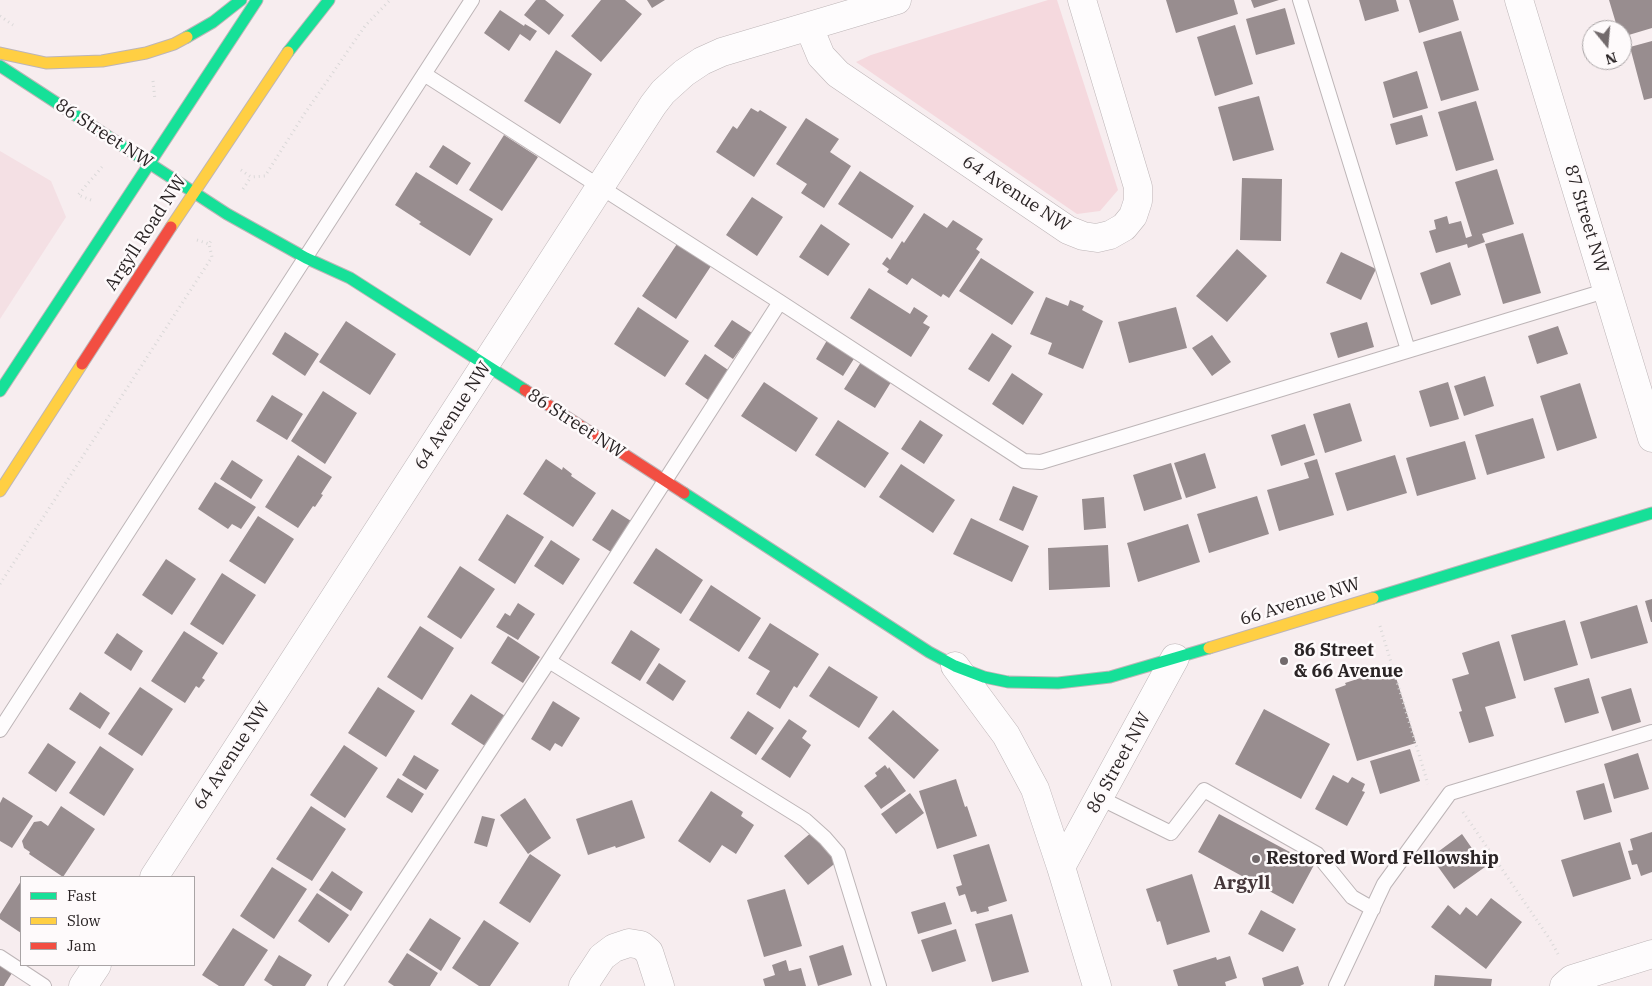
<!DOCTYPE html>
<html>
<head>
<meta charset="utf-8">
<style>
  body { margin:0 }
  #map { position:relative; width:1652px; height:986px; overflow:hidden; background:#f7edef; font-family:"IBM Plex Serif",serif }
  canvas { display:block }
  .legend { position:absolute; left:20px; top:876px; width:175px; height:90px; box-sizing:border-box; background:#fefafb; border:1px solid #a9a4a5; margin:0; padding:6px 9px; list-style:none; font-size:15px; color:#2a2425 }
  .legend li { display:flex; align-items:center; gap:10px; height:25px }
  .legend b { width:25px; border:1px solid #a9a4a5 }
  .north { position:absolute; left:1582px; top:20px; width:50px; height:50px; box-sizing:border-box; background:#fefafb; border:1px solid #a9a4a5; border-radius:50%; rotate:163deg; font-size:14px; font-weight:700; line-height:20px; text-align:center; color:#2a2425 }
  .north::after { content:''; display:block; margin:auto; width:18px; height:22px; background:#726a6c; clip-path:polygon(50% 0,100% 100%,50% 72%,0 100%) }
</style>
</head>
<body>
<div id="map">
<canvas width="1652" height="986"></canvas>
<ul class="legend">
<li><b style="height:6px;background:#16e098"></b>Fast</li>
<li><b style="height:6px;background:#ffcf43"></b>Slow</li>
<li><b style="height:6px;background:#f24e42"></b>Jam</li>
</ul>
<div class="north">N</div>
</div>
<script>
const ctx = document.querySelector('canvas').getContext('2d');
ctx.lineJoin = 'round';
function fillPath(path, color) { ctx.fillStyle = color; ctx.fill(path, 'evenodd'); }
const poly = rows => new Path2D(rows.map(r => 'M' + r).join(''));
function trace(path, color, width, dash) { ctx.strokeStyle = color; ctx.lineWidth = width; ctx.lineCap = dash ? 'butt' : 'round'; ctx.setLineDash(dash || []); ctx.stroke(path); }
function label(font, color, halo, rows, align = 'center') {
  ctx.font = font + ' "IBM Plex Serif",serif'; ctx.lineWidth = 5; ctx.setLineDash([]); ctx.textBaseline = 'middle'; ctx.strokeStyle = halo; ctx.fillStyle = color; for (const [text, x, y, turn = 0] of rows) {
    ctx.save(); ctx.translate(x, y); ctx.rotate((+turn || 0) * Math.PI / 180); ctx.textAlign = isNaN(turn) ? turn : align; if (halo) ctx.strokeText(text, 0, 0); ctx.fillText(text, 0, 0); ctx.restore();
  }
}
const built = poly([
  [0,151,51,181,66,217,0,319]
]);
const green = poly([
  [1048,0,1057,0,1118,190,1100,211,1077,214,856,62,871,55]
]);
const building = poly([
  [536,0,545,0,564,15,549,35,524,15],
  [601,0,625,0,642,14,601,62,571,36],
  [647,0,665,0,652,8],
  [1166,0,1234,0,1238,14,1176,33],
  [1251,0,1279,0,1254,8],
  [1359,0,1396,0,1399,11,1365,21],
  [1409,0,1453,0,1459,20,1419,33],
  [1609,0,1652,0,1652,28,1622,37,1622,30,1618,30],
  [1285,8,1295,44,1256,55,1246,19],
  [500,10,524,26,525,24,537,31,530,41,520,34,509,51,484,33],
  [1235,25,1253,84,1215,96,1197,37],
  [1461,31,1479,90,1441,101,1423,42],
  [1652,41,1652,98,1644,100,1630,47],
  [556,50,592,74,560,124,524,101],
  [1417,71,1428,108,1393,118,1383,82],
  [1259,96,1274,150,1233,161,1218,107],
  [1476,101,1494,160,1456,171,1438,112],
  [751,108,758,112,760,110,787,127,754,177,716,152,733,126,737,129],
  [1422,115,1428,136,1396,145,1390,124],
  [806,118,839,139,830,152,851,166,824,208,801,193,807,184,776,164],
  [504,135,538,157,502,211,469,190],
  [443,145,471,163,457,185,429,167],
  [1497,169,1514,224,1482,234,1485,242,1468,248,1467,244,1436,253,1429,231,1436,229,1434,220,1447,216,1449,224,1461,221,1466,238,1472,236,1455,182],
  [860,171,914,206,892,239,838,204],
  [416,172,493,219,470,256,419,224,421,222,395,205],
  [1242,178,1282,179,1281,241,1240,240],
  [752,197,783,217,757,256,726,235],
  [924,213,947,228,953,220,983,239,976,249,980,252,949,298,943,294,941,297,912,278,907,285,887,272,889,269,882,264,887,257,890,260,902,241,904,243],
  [821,224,850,244,828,276,799,257],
  [1523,233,1541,293,1503,304,1485,244],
  [679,241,713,263,676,319,642,296],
  [1237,249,1267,276,1227,322,1196,296],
  [1341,252,1376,269,1361,300,1326,283],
  [981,258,1034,292,1012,325,959,291],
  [1450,262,1461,295,1431,305,1420,273],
  [869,288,910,314,914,307,928,316,923,323,930,327,911,357,850,318],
  [1046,297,1068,306,1070,300,1084,306,1082,310,1103,321,1083,369,1048,354,1052,343,1030,334],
  [638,307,689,341,665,377,614,344],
  [1176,307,1187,348,1129,363,1118,322],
  [732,320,752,333,733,359,714,346],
  [346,321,396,354,370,395,319,362],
  [1367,322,1374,347,1338,358,1330,333],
  [1558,326,1568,354,1537,364,1528,336],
  [285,332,319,354,305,376,272,354],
  [992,333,1012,346,989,382,968,369],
  [1212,335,1231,362,1212,376,1192,348],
  [829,337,857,354,843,376,816,359],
  [705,354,731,372,711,402,685,384],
  [863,359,893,379,875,408,844,389],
  [1012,373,1043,394,1023,425,992,404],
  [1485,376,1494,406,1464,416,1454,386],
  [764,382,818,418,796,452,741,416],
  [1448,382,1459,419,1430,427,1419,391],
  [1580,383,1597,438,1557,451,1540,396],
  [323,391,357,413,325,464,291,441],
  [272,395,303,414,287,440,256,421],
  [1350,403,1362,441,1325,453,1313,414],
  [1533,418,1545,458,1487,475,1475,435],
  [838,420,889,453,865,488,815,455],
  [920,420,943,435,924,464,901,449],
  [1305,424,1315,455,1281,466,1271,435],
  [1465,441,1476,479,1417,496,1406,458],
  [1205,453,1216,488,1186,498,1174,463],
  [298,455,332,477,321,494,323,495,315,507,313,506,298,528,265,507],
  [1395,455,1407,493,1347,511,1335,473],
  [546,459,562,470,563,467,572,474,571,476,596,493,573,527,523,494],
  [1317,459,1334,515,1279,531,1267,490,1309,478,1304,463],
  [232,460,263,480,251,499,220,479],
  [1171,463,1182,499,1144,511,1133,475],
  [901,464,955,500,933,533,879,497],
  [215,482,256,507,241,529,232,524,228,529,198,509],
  [1013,486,1038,496,1023,531,999,520],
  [1257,496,1269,534,1209,553,1197,514],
  [1104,497,1106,528,1084,530,1082,499],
  [612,509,631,521,611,552,592,540],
  [507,514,544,537,515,584,478,560],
  [258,516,294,539,265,584,229,561],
  [971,518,1029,546,1012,582,953,554],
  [1188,524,1200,562,1138,582,1127,543],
  [551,540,580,559,563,585,534,566],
  [1108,545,1110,587,1049,590,1048,548],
  [656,548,703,580,681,614,633,583],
  [166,559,196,579,172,615,142,595],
  [460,566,495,589,461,639,427,617],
  [222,573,256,595,223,645,190,624],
  [711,585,761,618,739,652,689,620],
  [1652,599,1652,622,1651,622,1645,601],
  [518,603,535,614,518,640,496,627,505,613,510,616],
  [1637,605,1648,643,1591,659,1580,622],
  [1565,620,1578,665,1524,681,1511,635],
  [770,623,819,654,797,688,794,686,780,709,756,694,770,671,748,658],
  [420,626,454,648,422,700,387,677],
  [631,630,660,649,640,681,611,663],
  [184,631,218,653,202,678,205,680,199,688,196,686,185,703,151,681],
  [117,633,143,651,131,671,104,653],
  [508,636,540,657,523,683,491,663],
  [1499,641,1516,698,1485,707,1494,736,1469,743,1459,712,1462,711,1452,679,1469,674,1462,653],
  [659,663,686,681,673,701,646,683],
  [829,666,878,697,859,728,809,696],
  [1382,671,1383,674,1394,671,1416,743,1357,761,1335,689,1346,685,1345,683],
  [1589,678,1599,713,1565,723,1554,688],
  [140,687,173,709,142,756,108,734],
  [378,687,415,711,386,757,348,733],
  [1631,688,1641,722,1612,731,1601,697],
  [80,692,110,713,100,729,69,709],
  [471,694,505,716,485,746,451,724],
  [553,701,580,718,562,747,555,743,550,751,531,739],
  [1264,709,1330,744,1301,799,1235,764],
  [893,710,939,750,914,779,868,738],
  [748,711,774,728,756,755,730,738],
  [789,719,807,731,802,738,811,745,790,778,761,759],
  [48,743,76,762,56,792,28,773],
  [344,745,378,768,345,818,310,795],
  [100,746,134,769,104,816,69,793],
  [1410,749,1420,781,1380,794,1370,761],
  [1638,753,1649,789,1614,799,1604,764],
  [414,755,439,770,426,790,402,775],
  [885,765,888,769,889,767,906,791,881,809,864,786,877,776,875,773],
  [1333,775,1348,783,1352,777,1365,784,1362,791,1365,792,1347,826,1315,809],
  [398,778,424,794,412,813,386,797],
  [956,779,965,807,967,806,977,836,937,849,919,791],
  [1604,783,1612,812,1584,820,1576,791],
  [711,791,743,812,741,816,754,825,736,854,722,845,710,863,678,841],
  [910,793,924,813,896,834,881,814],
  [3,797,33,816,12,848,0,841,0,803],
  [525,798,551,838,528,854,500,815],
  [632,800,645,838,616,848,615,846,588,855,576,819],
  [61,806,95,829,63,877,29,854,30,852,24,848,22,841,34,822,41,821,48,826],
  [311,806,346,829,312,881,276,859],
  [1219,814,1314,865,1293,904,1198,852],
  [482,816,495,819,487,847,474,843],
  [813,831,838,861,808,885,784,856],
  [1652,832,1652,872,1641,876,1637,864,1632,865,1628,851,1633,850,1630,839],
  [1462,834,1485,867,1454,889,1431,857],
  [1620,842,1631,879,1573,897,1561,860],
  [989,844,1007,901,988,907,989,911,977,914,976,911,971,912,965,894,959,896,956,887,962,885,953,855],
  [530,854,561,875,530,923,499,903],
  [272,867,307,889,274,939,240,916],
  [332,871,363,892,351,911,319,890],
  [1192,874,1210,932,1167,945,1160,921,1157,922,1146,889],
  [21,881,21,933,0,919,0,914],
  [785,889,802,946,764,957,747,900],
  [317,893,349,915,329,943,298,921],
  [1491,898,1522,922,1486,969,1431,927,1448,905,1460,915,1466,907,1477,916],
  [945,902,952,924,918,934,911,912],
  [1261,910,1296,929,1283,952,1248,934],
  [1012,914,1029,972,992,982,975,924],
  [430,918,461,938,441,971,409,950],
  [484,920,519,943,490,986,479,986,452,968],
  [233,928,268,950,244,986,219,986,202,975],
  [956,929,966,961,932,972,921,940],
  [843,945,852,975,818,986,809,956],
  [407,953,438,973,430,986,394,986,388,982],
  [279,955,312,975,305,986,273,986,264,980],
  [1230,956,1237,978,1225,982,1226,986,1178,986,1173,970,1216,957,1217,960],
  [786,960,789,971,801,968,806,986,765,986,763,979,775,975,772,965],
  [0,965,12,973,4,986,0,986],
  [1298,966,1304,984,1300,986,1264,986,1262,978],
  [1435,975,1492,979,1491,986,1434,986]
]);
const path = poly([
  [0,16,13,25],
  [153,81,155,100],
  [241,170,251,177,265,176,303,116,365,26,390,0],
  [243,189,251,177],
  [91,200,78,195,102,167],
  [197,240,209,244],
  [0,584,212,257,209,244,212,239],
  [1380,626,1428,784],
  [1463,812,1551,941,1558,954]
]);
const lane = poly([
  [1300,0,1408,350],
  [424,74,780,302,1024,461,1041,462,1608,290],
  [549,661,805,820,825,838,838,853,879,986],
  [0,730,472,0],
  [1100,798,1171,833,1204,790,1317,854,1352,897,1373,909],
  [0,957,44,986],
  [335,986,549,661,780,302],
  [1336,986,1384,884,1450,793,1652,732]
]);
const street = poly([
  [1519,0,1652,438],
  [809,27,821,56,838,74,1068,230,1083,236,1097,238,1110,235,1124,227,1133,216,1138,201,1138,187,1082,0],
  [955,666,1006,735,1035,789,1061,867,1097,986],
  [1061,867,1175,658],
  [154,877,653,105,663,92,684,73,702,61,722,52,897,0],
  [83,986,97,965],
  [583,986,602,957,614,948,629,943,641,945,649,952,660,986],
  [1564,986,1572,979,1652,954]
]);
const fast = poly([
  [187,37,213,22,241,0],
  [288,52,329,0],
  [0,66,227,214,306,258,350,278,525,390],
  [0,391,257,0],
  [684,493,929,652,955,666,984,677,1008,682,1058,683,1110,677,1209,648],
  [1373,598,1652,513]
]);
const slow = poly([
  [0,53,46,63,102,61,146,53,174,44,187,37],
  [171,227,288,52],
  [0,491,82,364],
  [1209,648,1373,598]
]);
const jam = poly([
  [82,364,171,227],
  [525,390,684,493]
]);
const markers = [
  [1284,661,5,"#726a6c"],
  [1256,859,5,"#726a6c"]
];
const streetNames = [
  ["86 Street NW",104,134,33],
  ["64 Avenue NW",1016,194,33],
  ["87 Street NW",1586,219,73],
  ["Argyll Road NW",146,233,-57],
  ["64 Avenue NW",453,416,-57],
  ["86 Street NW",576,424,33],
  ["66 Avenue NW",1300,602,-17],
  ["64 Avenue NW",232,756,-57],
  ["86 Street NW",1119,763,-61]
];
const poiNames = [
  ["86 Street",1294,651],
  ["& 66 Avenue",1294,672],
  ["Restored Word Fellowship",1266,859]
];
const neighbourhoodNames = [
  ["Argyll",1242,884]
];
fillPath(built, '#f4e0e4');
fillPath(green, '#f5d9de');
fillPath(building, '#988d8f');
trace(lane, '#bdb5b7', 16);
trace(street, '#bdb5b7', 29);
trace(fast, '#bdb5b7', 13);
trace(slow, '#bdb5b7', 13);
trace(jam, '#bdb5b7', 13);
trace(path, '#dad8d8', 3, [1, 4]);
trace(lane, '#fefcfd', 14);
trace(street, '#fefcfd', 28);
trace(fast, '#16e098', 11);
trace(slow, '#ffcf43', 11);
trace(jam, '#f24e42', 11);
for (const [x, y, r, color] of markers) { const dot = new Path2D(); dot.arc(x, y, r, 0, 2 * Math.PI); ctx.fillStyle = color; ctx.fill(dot); trace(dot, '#fefafb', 2); }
label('18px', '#2a2425', '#fefafb', streetNames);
label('bold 18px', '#2a2425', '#fefafb', poiNames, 'left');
label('bold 19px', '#46373a', '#fefafb', neighbourhoodNames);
</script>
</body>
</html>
